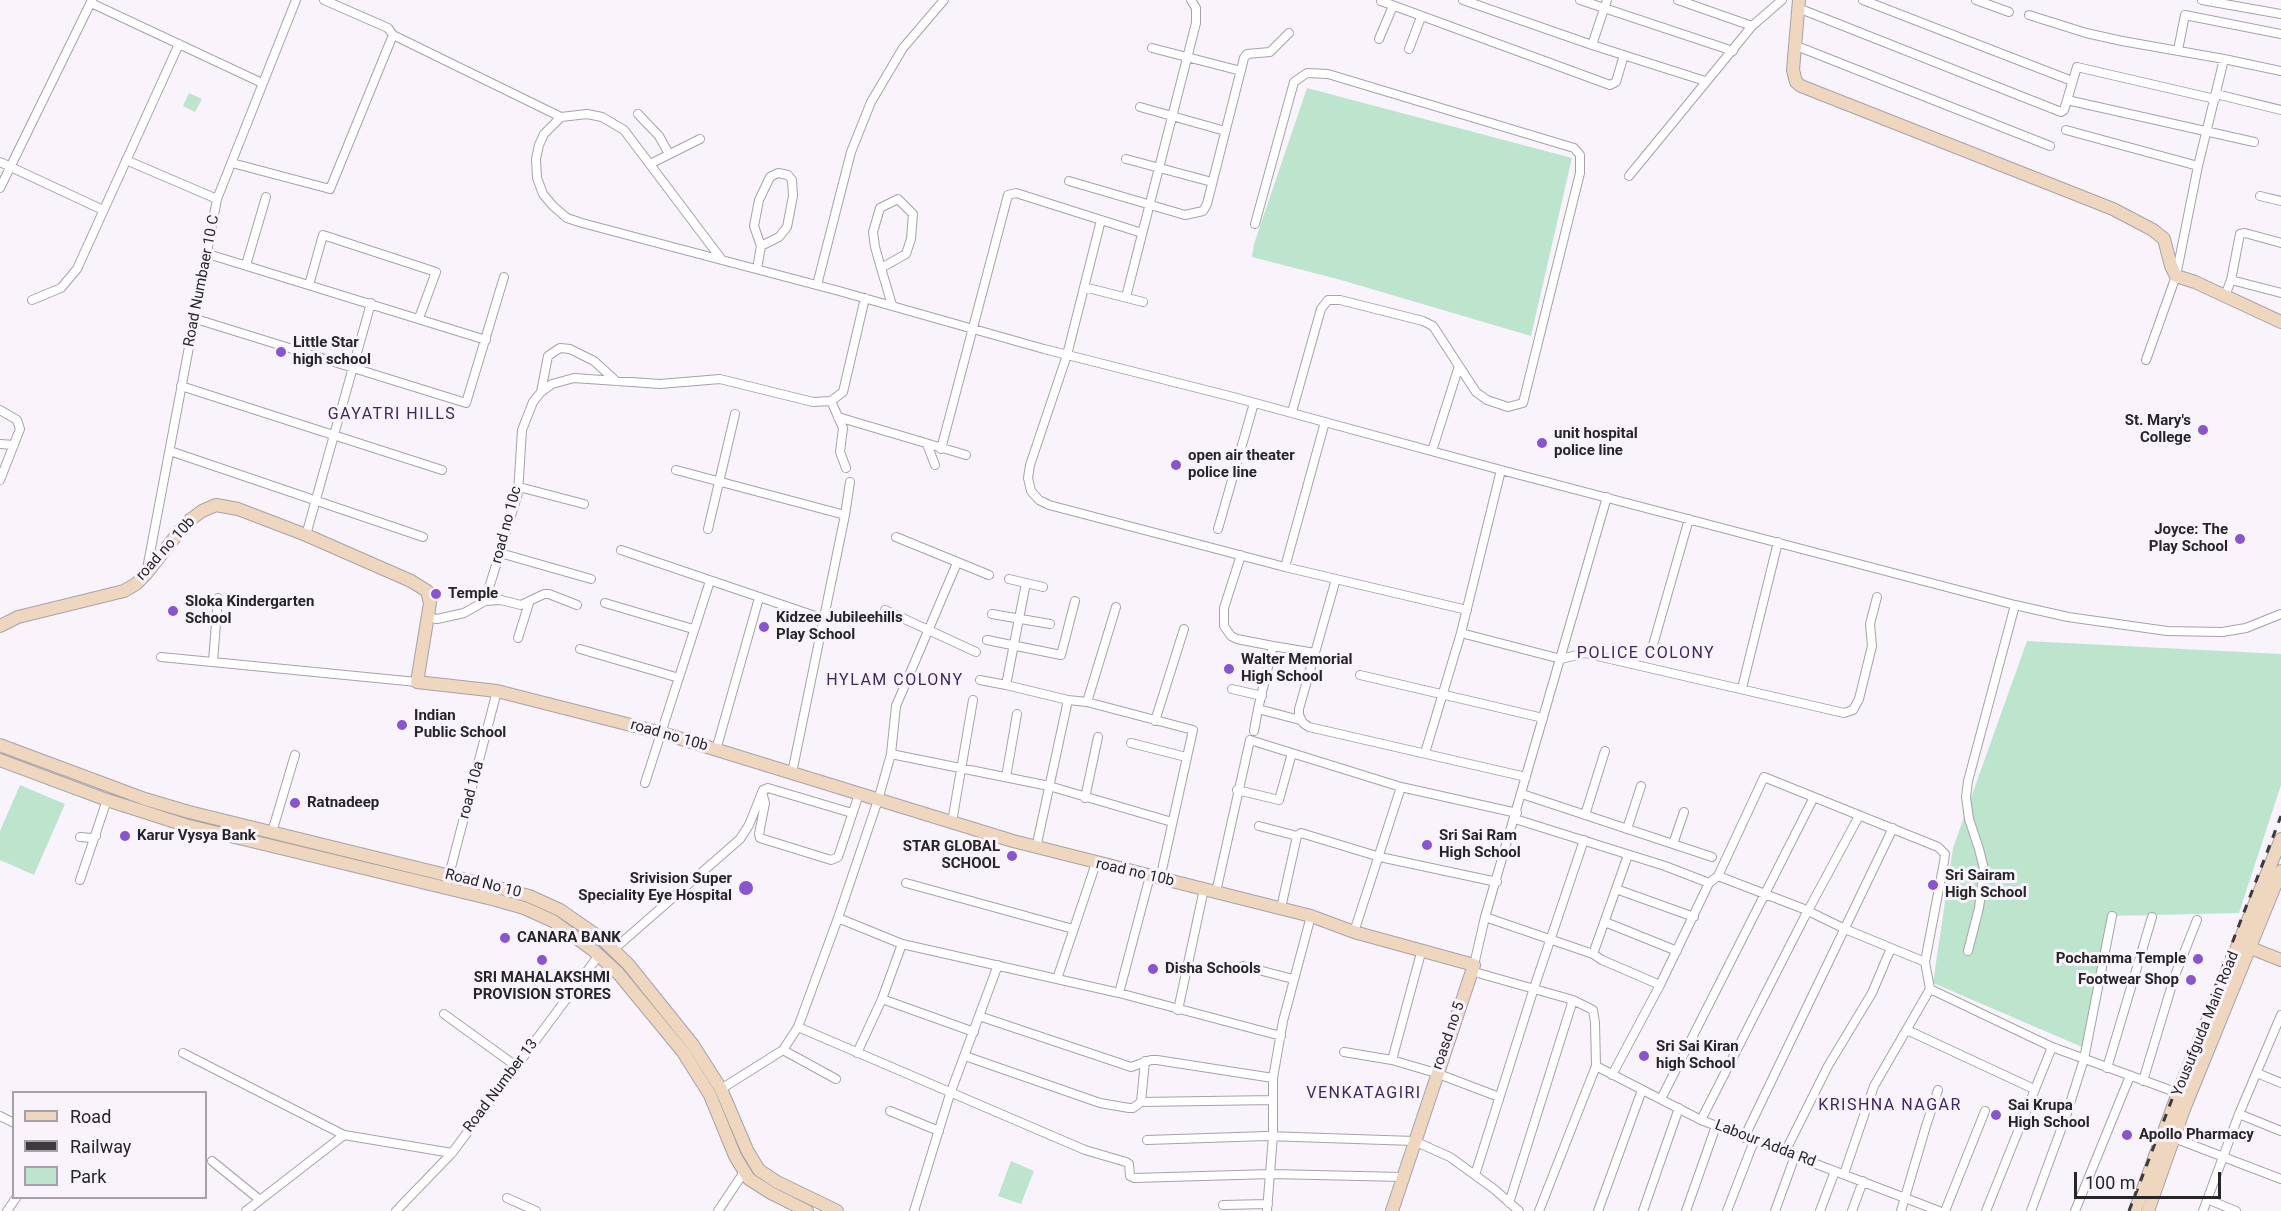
<!DOCTYPE html>
<html>
<head>
<meta charset="utf-8">
<style>
  body { margin:0 }
  #map { position:relative; width:2281px; height:1211px; overflow:hidden; background:#f9f4fb; font-family:Roboto,sans-serif }
  canvas { display:block }
  .legend { position:absolute; left:12px; top:1091px; width:195px; height:108px; box-sizing:border-box; background:#f9f4fb; border:2px solid #a5a1a7; margin:0; padding:8px 10px; list-style:none; font-size:18px; color:#272528 }
  .legend li { display:flex; align-items:center; gap:12px; height:30px }
  .legend b { width:30px; border:2px solid #a5a1a7 }
  .scale { position:absolute; left:2074px; top:1172px; width:147px; height:27px; box-sizing:border-box; border:3px solid #272528; border-top:0; padding-left:8px; font-size:18px; line-height:21px; white-space:nowrap; color:#272528; -webkit-text-stroke:4px #f9f4fb; paint-order:stroke }
</style>
</head>
<body>
<div id="map">
<canvas width="2281" height="1211"></canvas>
<ul class="legend">
<li><b style="height:8px;background:#eed7be"></b>Road</li>
<li><b style="height:8px;background:#3c3a3d"></b>Railway</li>
<li><b style="height:16px;background:#bde5ce"></b>Park</li>
</ul>
<div class="scale">100 m</div>
</div>
<script>
const ctx = document.querySelector('canvas').getContext('2d');
ctx.lineJoin = 'round';
function fillPath(path, color) { ctx.fillStyle = color; ctx.fill(path, 'evenodd'); }
const poly = rows => new Path2D(rows.map(r => 'M' + r).join(''));
function trace(path, color, width, dash) { ctx.strokeStyle = color; ctx.lineWidth = width; ctx.lineCap = dash ? 'butt' : 'round'; ctx.setLineDash(dash || []); ctx.stroke(path); }
function label(font, color, halo, rows, align = 'center') {
  ctx.font = font + ' Roboto,sans-serif'; ctx.lineWidth = 6; ctx.setLineDash([]); ctx.textBaseline = 'middle'; ctx.strokeStyle = halo; ctx.fillStyle = color; for (const [text, x, y, turn = 0] of rows) {
    ctx.save(); ctx.translate(x, y); ctx.rotate((+turn || 0) * Math.PI / 180); ctx.textAlign = isNaN(turn) ? turn : align; if (halo) ctx.strokeText(text, 0, 0); ctx.fillText(text, 0, 0); ctx.restore();
  }
}
const green = poly([
  [1307,88,1572,158,1531,336,1341,280,1252,257,1254,244],
  [189,93,202,99,195,112,183,106],
  [2027,641,2281,654,2281,785,2239,913,2112,916,2082,1047,1933,983,1953,848],
  [20,785,65,804,34,875,0,860,0,831],
  [1011,1161,1034,1171,1021,1204,998,1196]
]);
const street = poly([
  [1463,0,1592,45,1705,81],
  [1580,0,1733,51],
  [1678,0,1752,26],
  [1863,0,2072,81],
  [1976,0,2009,12],
  [2202,0,2281,14],
  [1381,1,1610,85,1616,82,1624,55],
  [91,3,262,83],
  [1798,8,2061,112,2064,110,2077,67,2215,99],
  [2029,15,2086,33,2122,41,2224,59,2281,71],
  [393,35,561,117,544,134,539,145,536,159,537,178,543,194,553,206,567,218,582,223,839,291,1044,349,1233,397,1501,470,2015,605,2068,617,2167,631,2222,632,2246,628,2281,614],
  [1379,39,1393,6],
  [1592,45,1607,0],
  [1794,45,2050,146],
  [1152,48,1241,71],
  [1409,49,1421,17],
  [2178,50,2185,15,2281,34],
  [2216,94,2281,110],
  [2067,100,2254,142],
  [1140,107,1225,131],
  [638,114,659,136,669,154],
  [561,117,587,114,602,117,624,130,722,260],
  [2066,130,2198,166],
  [1126,159,1212,182],
  [126,160,217,199],
  [0,162,103,210],
  [232,163,330,189,393,35,388,28,324,0],
  [650,164,700,139],
  [1629,176,1752,26,1782,0],
  [1069,181,1185,215,1203,211,1207,204,1244,58,1247,54,1270,52,1289,33],
  [0,188,92,0],
  [2260,196,2281,201],
  [1101,220,1067,355,1030,465,1028,478,1031,491,1039,500,1049,505,1285,567,1325,422],
  [1255,224,1294,82,1307,73,1328,74,1574,148,1580,155,1580,173,1523,403,1508,407,1487,400,1476,392,1459,366],
  [208,254,486,340],
  [246,265,266,197],
  [881,268,906,254,911,239,913,214,898,199,880,208,873,232,875,247,881,268,892,305],
  [757,269,761,246,754,226,759,200,770,177,778,173,788,175,792,180,793,196,787,227,779,237,761,246],
  [2231,280,2281,293],
  [309,285,323,235,436,272,419,318],
  [817,285,851,152,871,102,903,48,944,0],
  [1084,287,1143,302],
  [2225,296,2231,280,2240,234,2245,233,2281,243],
  [1126,297,1196,23,1196,8,1191,0],
  [32,300,61,288,77,269,179,44],
  [196,319,466,403,504,277],
  [2146,360,2176,276,2198,166,2224,59],
  [181,386,442,470],
  [541,392,552,384,574,378,660,384,720,379,813,402,831,401],
  [0,410,17,420,20,429,0,480],
  [1292,412,1321,309,1328,300,1340,300,1423,321,1433,326,1459,366,1432,451],
  [838,417,966,455],
  [0,444,14,445],
  [927,444,935,465],
  [941,449,1008,195,1016,193,1142,233],
  [170,451,423,537],
  [846,468,840,452,843,428,831,401,843,392,865,298],
  [676,470,845,515],
  [519,487,584,504],
  [708,529,735,414],
  [1218,529,1254,403],
  [306,535,371,303],
  [896,537,989,575],
  [621,550,824,619],
  [500,553,591,579],
  [1241,555,1224,608,1224,626,1231,636,1237,639,1273,646,1258,709,1300,720],
  [1285,567,1467,610],
  [147,569,217,199,296,0],
  [1009,579,1043,587],
  [1336,579,1299,709,1299,715,1303,723,1309,727,1526,777],
  [1026,583,1006,685,1068,700,1087,702,1193,730,1160,879],
  [485,601,501,600,521,605,544,594,549,594,577,605],
  [605,603,693,629],
  [885,610,976,652],
  [992,614,1050,624],
  [427,617,437,619,464,613,485,601,518,493,522,430,533,402,541,392,548,356,560,348,570,349,594,361,616,381],
  [1461,633,1561,659,1585,653,1593,655,1844,713,1853,710,1859,699,1872,646,1870,624,1877,597],
  [518,638,529,603],
  [987,640,1061,655,1075,601],
  [1653,645,1689,519],
  [1273,646,1315,653],
  [580,649,679,678],
  [161,657,417,682],
  [213,661,218,598],
  [1360,675,1543,718],
  [980,680,1006,685],
  [1742,688,1778,542],
  [1232,689,1262,696],
  [1087,702,1116,607],
  [1155,721,1184,629],
  [1254,731,1258,709],
  [1131,743,1186,757],
  [716,750,759,598],
  [1425,753,1461,633,1501,470],
  [891,754,1049,786,1172,822],
  [792,773,845,515,850,482],
  [1006,777,1017,714],
  [645,783,710,581],
  [1237,790,1279,800,1292,753],
  [762,792,765,803,759,834,760,838,831,860,838,857,859,794],
  [1522,794,1712,857],
  [1085,798,1098,737],
  [1585,815,1605,751],
  [1515,819,1665,866,1709,883],
  [952,822,973,700],
  [1259,826,1297,836,1301,833,1380,857,1497,882],
  [1627,829,1641,786],
  [272,832,295,755],
  [80,837,92,838,96,836],
  [1673,844,1684,812],
  [1036,848,1068,700],
  [1718,876,1764,777,1938,847,1945,854,1944,862,1925,962],
  [448,879,497,691],
  [80,880,107,800],
  [906,883,1073,929],
  [1616,889,1694,917],
  [1216,892,1250,740,1401,787,1517,813],
  [1281,908,1297,836],
  [1485,917,1593,954,1602,960,1660,985],
  [838,918,902,944,1119,993,1281,1036],
  [1605,922,1677,951],
  [1354,932,1401,787],
  [613,950,740,839,749,825,763,790,768,788,852,813],
  [1968,951,1979,908,1984,869,1979,849,1969,819,1966,797,1968,781,2015,605],
  [1593,954,1628,855],
  [1474,965,1485,917,1607,497],
  [1243,966,1293,979],
  [1471,971,1573,1000,1593,1010,1595,1022,1596,1066,1539,1211],
  [1057,979,1096,863],
  [1119,993,1150,876],
  [882,999,974,1032],
  [1178,1010,1204,889],
  [444,1014,516,1066],
  [979,1016,1131,1067,1151,1060,1157,1060,1273,1078],
  [798,1027,1085,1150,1126,1162,1129,1164,1130,1176,1134,1178,1271,1174,1403,1177],
  [1907,1030,2034,1089],
  [783,1050,836,1079],
  [1344,1052,1392,1060,1436,1073,1499,1097],
  [183,1053,344,1135,452,1153],
  [857,1053,882,999,902,944],
  [965,1056,1100,1103,1129,1108,1133,1108,1141,1102,1273,1100],
  [1392,1060,1422,949],
  [1596,1066,1701,1120,1939,1211],
  [2107,1068,2152,917],
  [2257,1073,2281,1083],
  [1612,1075,1660,985,1709,883,1718,876,1804,909,1845,929,1925,962,1930,989,2052,1047,2178,1093],
  [2143,1081,2174,978,2197,920],
  [721,1089,783,1050,798,1027,838,918,878,800,891,754,896,706,957,563],
  [1661,1099,1814,797],
  [1141,1102,1145,1061],
  [890,1111,939,1131],
  [2239,1114,2281,1131],
  [0,1116,14,1123],
  [1701,1120,1804,918,1859,816],
  [1744,1138,1893,828],
  [2174,1138,2281,1179],
  [1147,1140,1266,1136,1414,1141,1450,1157,1494,1189,1519,1211],
  [1785,1152,1828,1066,1872,993,1891,948],
  [212,1161,260,1200],
  [1844,1174,1874,1086,1930,989],
  [1475,1175,1534,988,1584,840],
  [507,1198,536,1211],
  [2207,1199,2236,1211],
  [1509,1203,1573,1000],
  [1223,1205,1268,1204],
  [7,1211,16,1198],
  [246,1211,344,1135],
  [396,1211,452,1153,599,955],
  [718,1211,744,1172],
  [914,1211,950,1094,998,965],
  [1267,1211,1273,1136,1273,1078,1283,1021,1311,916],
  [1598,1211,1642,1090],
  [1643,1211,1679,1108],
  [1686,1211,1716,1126],
  [1727,1211,1754,1141],
  [1775,1211,1795,1156],
  [1820,1211,1835,1171],
  [1852,1211,1863,1181],
  [1901,1211,1926,1126,1938,1090],
  [1945,1211,1985,1111],
  [1986,1211,2052,1047],
  [2031,1211,2066,1116,2084,1059,2112,916],
  [2075,1211,2130,1076],
  [2203,1211,2239,1114,2281,1015]
]);
const secondary = poly([
  [1799,0,1793,70,1796,82,1801,86,2113,209,2153,230,2164,239,2171,266,2176,276,2195,282,2281,322],
  [0,626,18,617,124,591,136,584,146,574,186,523,202,511,216,505,238,509,306,535,411,581,427,591,430,603,417,682,497,691,662,733,1013,841,1311,916,1354,932,1474,965,1392,1211],
  [0,745,145,799,189,812,499,888,529,896,560,910,602,939,628,964,693,1045,721,1089,747,1150,759,1170,777,1182,837,1211],
  [0,760,107,800,185,825,496,900,524,908,553,921,593,950,618,973,683,1052,710,1095,735,1156,749,1179,771,1193,807,1211],
  [2243,945,2281,960],
  [2135,1211,2178,1093,2281,839],
  [2148,1211,2184,1109,2281,871]
]);
const rail = poly([
  [2129,1211,2281,816]
]);
const markers = [
  [281,352,6,"#8855ce"],
  [2203,430,6,"#8855ce"],
  [1542,443,6,"#8855ce"],
  [1176,465,6,"#8855ce"],
  [2240,539,6,"#8855ce"],
  [436,594,6,"#8855ce"],
  [173,611,6,"#8855ce"],
  [764,627,6,"#8855ce"],
  [1229,669,6,"#8855ce"],
  [402,725,6,"#8855ce"],
  [295,803,6,"#8855ce"],
  [125,836,6,"#8855ce"],
  [1427,845,6,"#8855ce"],
  [1012,856,6,"#8855ce"],
  [1933,885,6,"#8855ce"],
  [746,888,8,"#8855ce"],
  [505,938,6,"#8855ce"],
  [2198,959,6,"#8855ce"],
  [542,960,6,"#8855ce"],
  [1153,969,6,"#8855ce"],
  [2191,980,6,"#8855ce"],
  [1644,1056,6,"#8855ce"],
  [1996,1115,6,"#8855ce"],
  [2127,1135,6,"#8855ce"]
];
const streetNames = [
  ["Road Numbaer 10 C",202,281,-79],
  ["road no 10c",507,525,-75],
  ["road no 10b",166,549,-48],
  ["road no 10b",669,736,16],
  ["road 10a",472,790,-75],
  ["road no 10b",1135,873,13],
  ["Road No 10",483,884,14],
  ["Yousufguda Main Road",2206,1024,-68],
  ["roasd no 5",1449,1036,-71],
  ["Road Number 13",501,1086,-53],
  ["Labour Adda Rd",1765,1144,21]
];
const poiNames = [
  ["Little Star",293,343],
  ["high school",293,360],
  ["St. Mary's",2191,421,"right"],
  ["College",2191,438,"right"],
  ["unit hospital",1554,434],
  ["police line",1554,451],
  ["open air theater",1188,456],
  ["police line",1188,473],
  ["Joyce: The",2228,530,"right"],
  ["Play School",2228,547,"right"],
  ["Temple",448,594],
  ["Sloka Kindergarten",185,602],
  ["School",185,619],
  ["Kidzee Jubileehills",776,618],
  ["Play School",776,635],
  ["Walter Memorial",1241,660],
  ["High School",1241,677],
  ["Indian",414,716],
  ["Public School",414,733],
  ["Ratnadeep",307,803],
  ["Karur Vysya Bank",137,836],
  ["Sri Sai Ram",1439,836],
  ["High School",1439,853],
  ["STAR GLOBAL",1000,847,"right"],
  ["SCHOOL",1000,864,"right"],
  ["Sri Sairam",1945,876],
  ["High School",1945,893],
  ["Srivision Super",732,879,"right"],
  ["Speciality Eye Hospital",732,896,"right"],
  ["CANARA BANK",517,938],
  ["Pochamma Temple",2186,959,"right"],
  ["Disha Schools",1165,969],
  ["SRI MAHALAKSHMI",542,978,"center"],
  ["PROVISION STORES",542,995,"center"],
  ["Footwear Shop",2179,980,"right"],
  ["Sri Sai Kiran",1656,1047],
  ["high School",1656,1064],
  ["Sai Krupa",2008,1106],
  ["High School",2008,1123],
  ["Apollo Pharmacy",2139,1135]
];
const neighbourhoodNames = [
  ["GAYATRI HILLS",392,415],
  ["POLICE COLONY",1646,654],
  ["HYLAM COLONY",895,681],
  ["VENKATAGIRI",1364,1094],
  ["KRISHNA NAGAR",1890,1106]
];
fillPath(green, '#bde5ce');
trace(street, '#a7a2a9', 10);
trace(secondary, '#a7a2a9', 14);
trace(street, '#fff', 8);
trace(secondary, '#eed7be', 12);
trace(rail, '#3c3a3d', 3, [8, 8]);
for (const [x, y, r, color] of markers) { const dot = new Path2D(); dot.arc(x, y, r, 0, 2 * Math.PI); ctx.fillStyle = color; ctx.fill(dot); trace(dot, '#f9f4fb', 2); }
label('15px', '#272528', '#f9f4fb', streetNames);
label('bold 15px', '#272528', '#f9f4fb', poiNames, 'left');
ctx.letterSpacing = '1.5px';
label('16px', '#3e2660', '#f9f4fb', neighbourhoodNames);
ctx.letterSpacing = '0px';
</script>
</body>
</html>
